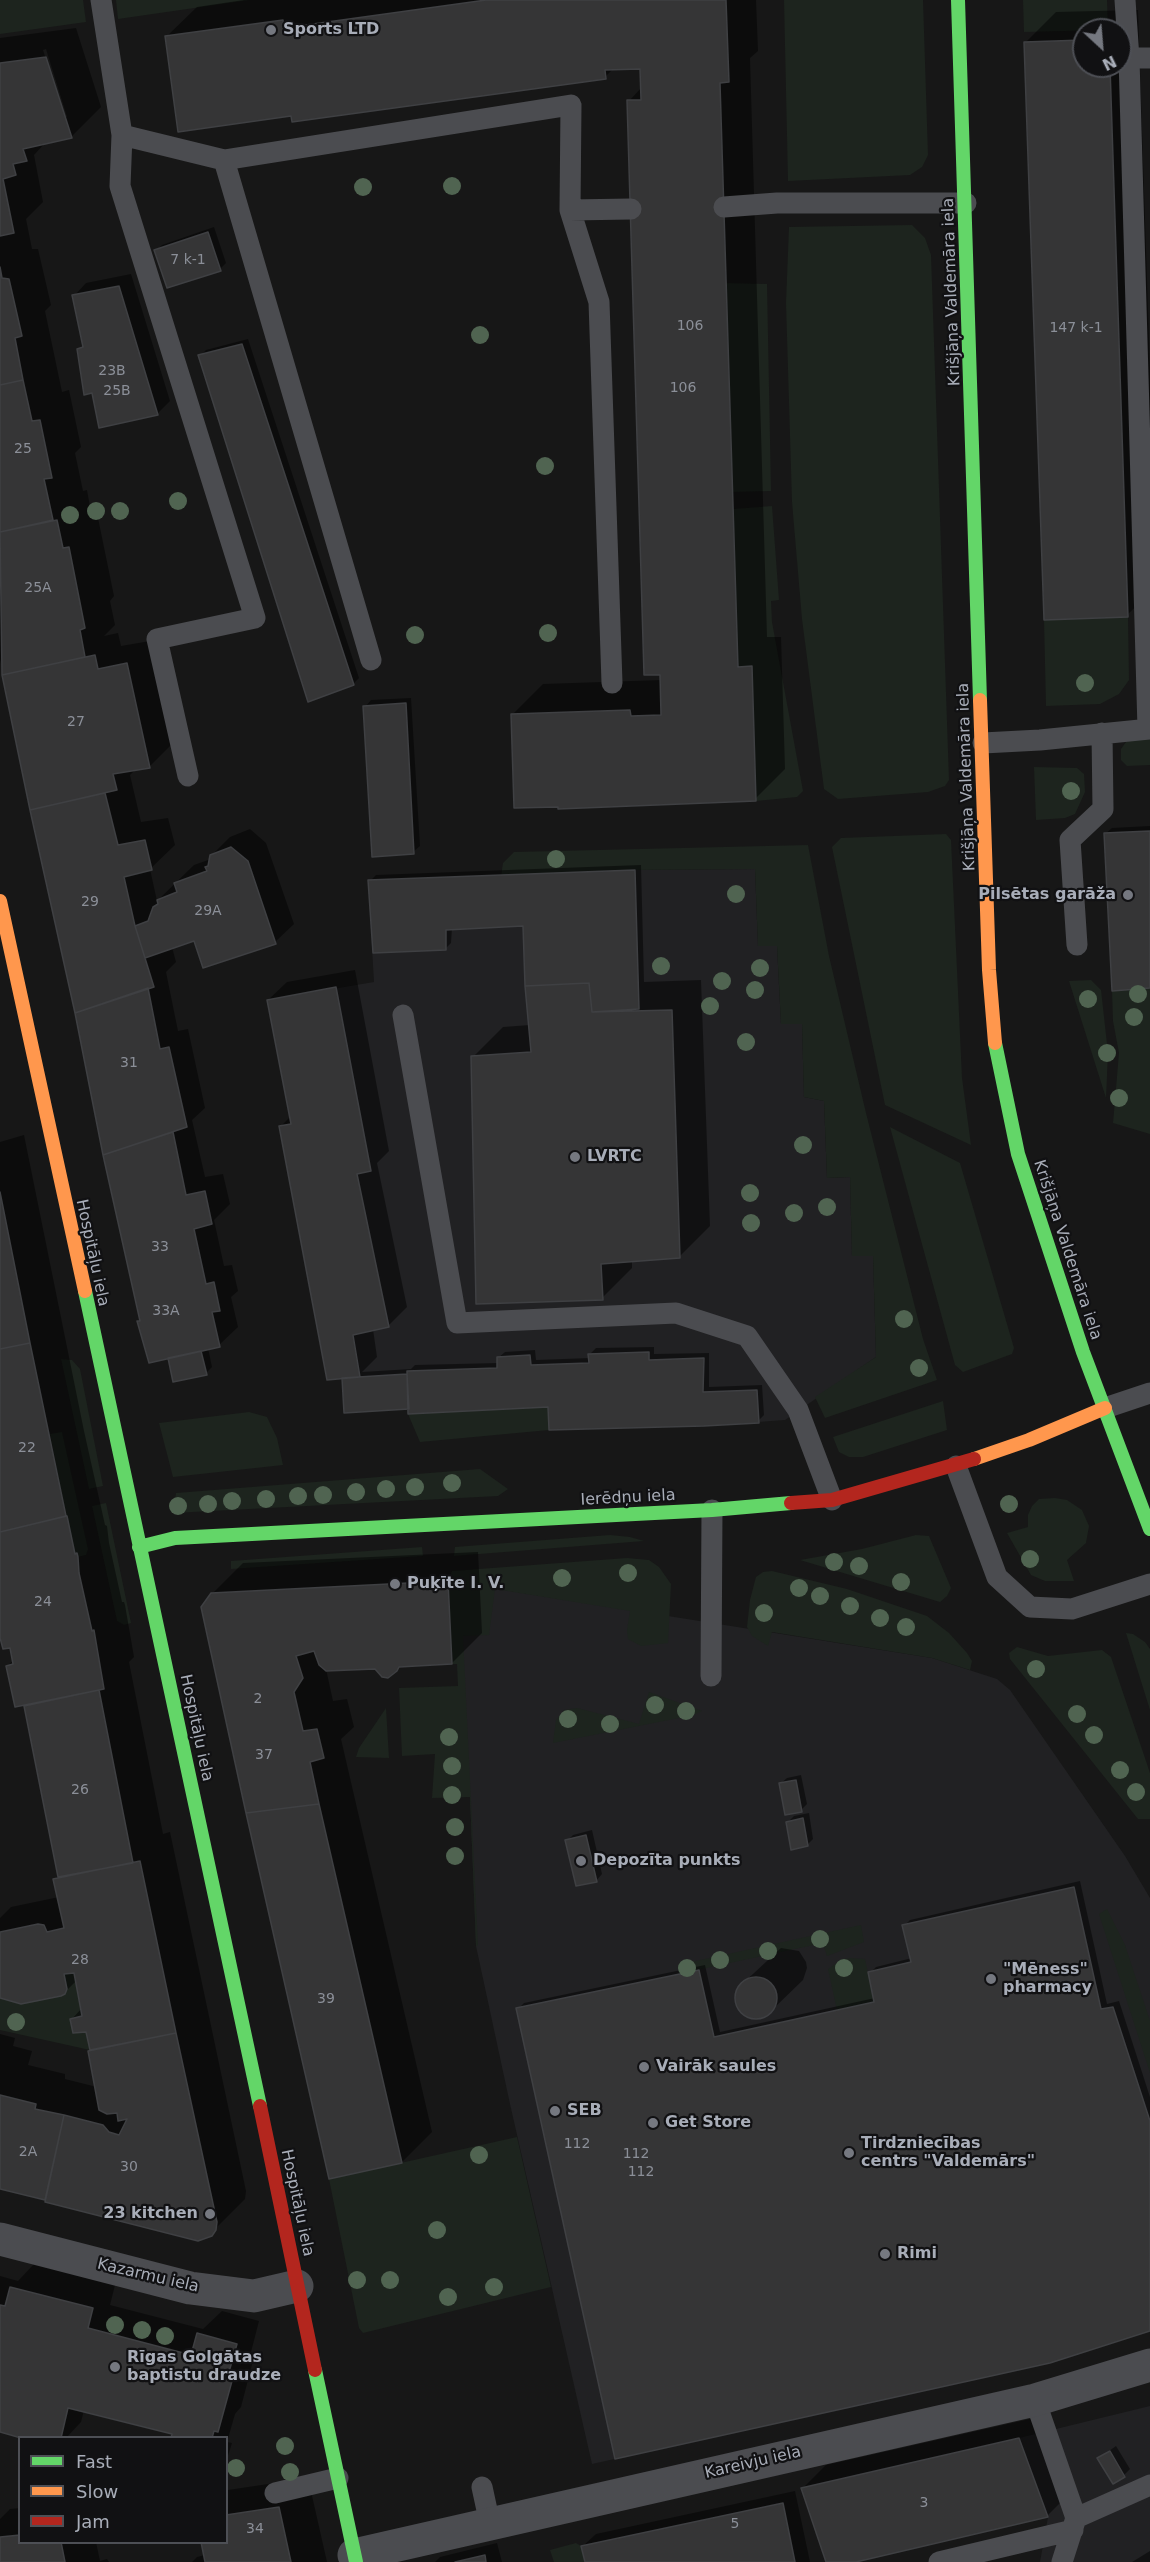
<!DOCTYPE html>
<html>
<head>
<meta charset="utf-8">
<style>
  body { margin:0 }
  #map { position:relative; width:1150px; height:2562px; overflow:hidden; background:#171717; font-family:"DejaVu Sans",sans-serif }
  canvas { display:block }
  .legend { position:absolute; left:18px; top:2436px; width:210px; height:108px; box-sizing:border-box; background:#111113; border:2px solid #4d4f55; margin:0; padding:8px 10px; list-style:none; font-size:18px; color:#a8adb8 }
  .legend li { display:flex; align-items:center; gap:12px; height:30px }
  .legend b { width:30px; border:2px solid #4d4f55 }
  .north { position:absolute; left:1072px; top:18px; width:60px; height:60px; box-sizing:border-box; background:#111113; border:2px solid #4d4f55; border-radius:50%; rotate:154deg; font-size:16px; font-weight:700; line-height:24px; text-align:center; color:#a8adb8 }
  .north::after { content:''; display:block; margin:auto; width:21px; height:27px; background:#757880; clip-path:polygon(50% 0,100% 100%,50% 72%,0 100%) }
</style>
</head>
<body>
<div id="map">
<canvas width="1150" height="2562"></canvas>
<ul class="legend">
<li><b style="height:8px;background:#63d668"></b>Fast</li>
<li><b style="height:8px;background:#ff974d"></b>Slow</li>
<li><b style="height:8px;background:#b3261e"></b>Jam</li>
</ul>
<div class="north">N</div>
</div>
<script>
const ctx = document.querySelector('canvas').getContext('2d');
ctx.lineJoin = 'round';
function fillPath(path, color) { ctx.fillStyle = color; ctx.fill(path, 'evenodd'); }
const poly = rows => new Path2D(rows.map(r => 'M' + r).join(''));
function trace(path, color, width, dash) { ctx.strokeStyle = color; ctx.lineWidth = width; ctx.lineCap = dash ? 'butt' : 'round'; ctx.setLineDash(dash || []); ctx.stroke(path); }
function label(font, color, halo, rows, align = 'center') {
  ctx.font = font + ' "DejaVu Sans",sans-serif'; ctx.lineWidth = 4.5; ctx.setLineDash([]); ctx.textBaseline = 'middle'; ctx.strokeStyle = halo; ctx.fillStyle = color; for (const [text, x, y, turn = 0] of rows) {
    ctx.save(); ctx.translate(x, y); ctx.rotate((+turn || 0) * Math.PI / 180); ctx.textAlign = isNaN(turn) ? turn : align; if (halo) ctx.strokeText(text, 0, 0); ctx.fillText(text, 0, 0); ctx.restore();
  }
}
const built = poly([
  [755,869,758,946,777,946,781,1024,802,1023,804,1097,824,1101,827,1178,850,1177,852,1255,873,1255,876,1357,785,1420,704,1426,549,1430,548,1407,408,1414,408,1409,377,1411,342,1379,327,1380,279,1126,291,1123,267,1000,374,982,368,880,635,870],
  [448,1581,932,1658,997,1679,1010,1690,1125,1856,1150,1898,1150,2331,1050,2363,592,2464,510,2104,476,1946,470,1797,457,1664,452,1664],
  [1150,2406,1150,2562,1040,2562,1048,2517,1019,2438]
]);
const green = poly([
  [0,0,83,0,86,22,0,34],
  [116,0,250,0,118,19],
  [784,0,923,0,928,155,922,167,910,175,788,181],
  [1023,0,1107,0,1108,30,1024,32],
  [912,225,925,238,931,255,949,780,945,786,928,792,838,799,824,789,802,619,792,502,786,303,789,227],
  [726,283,767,284,771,491,732,492],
  [772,506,779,600,771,601,772,622,803,791,797,797,756,801,752,667,738,667,733,509],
  [1128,617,1129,680,1119,694,1100,704,1046,706,1044,620],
  [1133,738,1150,738,1150,765,1127,766,1121,760,1121,749,1126,742],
  [1034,767,1077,768,1084,774,1085,792,1075,814,1065,818,1036,820],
  [946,834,951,840,962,1078,971,1145,885,1105,832,847,841,838],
  [808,845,829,956,866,1113,923,1339,937,1380,825,1418,815,1397,876,1357,873,1256,852,1256,850,1177,827,1178,824,1101,804,1097,802,1024,781,1024,777,946,758,946,755,869,635,870,501,876,503,863,514,852],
  [1091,980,1101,990,1108,1053,1106,1098,1069,981],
  [1150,988,1150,1134,1113,1123,1119,1053,1113,1021,1112,991],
  [890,1127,960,1163,1014,1348,1012,1354,963,1372,955,1365],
  [61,1359,72,1360,80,1369,103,1486,89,1489],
  [943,1401,947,1430,863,1457,849,1457,839,1452,833,1437],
  [548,1407,549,1430,420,1442,408,1414],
  [249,1412,267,1417,277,1438,283,1465,173,1477,159,1423],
  [62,1432,88,1549,86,1555,78,1557,75,1554,66,1516,50,1434],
  [480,1469,508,1489,498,1496,173,1513,176,1493],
  [1055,1498,1067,1500,1082,1510,1089,1526,1086,1543,1067,1560,1074,1581,1045,1581,1031,1575,1007,1533,1028,1527,1028,1515,1032,1506,1039,1499],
  [106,1503,131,1623,124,1625,117,1621,92,1506],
  [610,1535,630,1537,644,1541,454,1556,455,1547],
  [916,1535,929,1536,951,1588,947,1596,940,1602,800,1560,862,1549],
  [422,1547,423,1556,231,1569,231,1561],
  [627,1558,649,1560,659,1567,671,1584,668,1643,641,1646,628,1639,627,1630,630,1611,495,1589,489,1635,463,1636,478,1945,476,1946,470,1797,432,1798,435,1754,402,1756,399,1688,458,1686,457,1664,452,1664,448,1581,452,1571],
  [772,1571,847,1589,927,1616,949,1633,967,1653,972,1661,970,1670,932,1658,772,1632,768,1646,752,1636,747,1627,750,1600,756,1577,763,1572],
  [1126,1633,1133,1634,1145,1642,1150,1649,1150,1710],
  [1017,1647,1048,1656,1102,1650,1111,1657,1150,1773,1150,1819,1138,1819,1010,1659,1009,1653],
  [649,1692,702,1711,694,1715,553,1743,556,1720,564,1710,577,1708,639,1724],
  [386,1708,389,1758,356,1757,359,1748],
  [1107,1909,1125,1945,1150,2021,1150,2073,1099,1914],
  [861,1925,864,1942,827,1956,823,1943,683,1973,682,1964],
  [849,1958,865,1959,874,2002,837,2010,828,1969,841,1960],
  [74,1973,82,2016,70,2019,74,2033,86,2032,90,2050,0,2030,0,1998,21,2004,61,1996,65,1994,67,1989,64,1974],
  [517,2137,551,2287,363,2333,359,2328,329,2179],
  [576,2543,581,2546,585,2562,554,2562,550,2550]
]);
const shadow = poly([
  [244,0,756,0,758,51,750,58,767,637,781,637,785,769,755,799,513,714,543,684,662,680,629,101,642,87,642,68,614,68,605,77,292,114,166,37,197,7],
  [1138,10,1150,369,1150,593,1127,615,1026,42,1056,12],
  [1084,30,1120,30,1120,66,1084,66],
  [76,28,101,107,71,137,46,142,34,155,43,202,26,219,32,249,38,249,51,305,45,311,62,392,69,390,81,447,75,453,83,491,87,490,92,518,98,518,114,596,110,601,115,625,104,636,118,633,121,646,150,641,172,744,149,767,136,769,130,775,141,822,168,818,175,845,150,869,157,901,194,865,211,859,211,856,230,837,250,829,266,843,294,924,275,942,195,939,172,947,176,962,166,972,178,1031,188,1029,205,1108,192,1120,205,1177,223,1174,230,1204,214,1220,224,1266,232,1265,238,1291,231,1297,238,1327,219,1345,208,1348,212,1367,206,1373,169,1357,139,1322,141,1320,104,1155,77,1014,0,659,0,38],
  [46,49,67,117,64,117,43,50],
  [214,227,226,263,220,269,156,251,162,245],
  [131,274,170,401,157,414,93,391,78,350,84,344,74,296,86,283],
  [248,339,359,678,353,684,200,356,206,350],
  [411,698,420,846,413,852,365,707,371,700],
  [1150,826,1150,987,1105,834,1112,828],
  [641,865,644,982,701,980,710,1226,680,1256,632,1260,632,1268,602,1298,473,1057,503,1027,530,1025,525,924,452,928,451,943,445,949,370,881,376,875],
  [355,970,389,1151,377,1163,407,1307,388,1326,373,1329,377,1357,362,1372,411,1369,415,1365,498,1363,498,1358,505,1352,535,1350,536,1360,590,1358,590,1354,596,1348,654,1347,654,1354,709,1353,709,1387,762,1385,764,1415,758,1421,550,1406,410,1408,344,1377,280,1127,291,1116,268,1000,287,982],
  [24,1135,84,1431,105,1525,107,1526,109,1543,122,1602,124,1602,125,1605,134,1657,129,1662,163,1834,170,1832,246,2191,245,2199,206,2238,180,2235,0,2188,0,2034,15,2038,13,2046,32,2051,28,2065,65,2074,65,2079,97,2087,87,2030,72,2019,82,2008,77,1980,64,1993,0,1997,0,1918,11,1907,59,1897,55,1879,59,1875,25,1704,7,1666,14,1660,11,1647,0,1631,0,1142],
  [478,1552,482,1633,452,1663,402,1665,396,1670,375,1667,326,1669,333,1701,347,1699,354,1727,341,1739,432,2132,402,2162,212,1594,243,1563],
  [801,1775,807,1804,801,1810,780,1784,787,1778],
  [809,1813,813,1839,807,1845,788,1822,794,1816],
  [592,1830,602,1874,596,1881,567,1841,573,1835],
  [1080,1881,1107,2004,1119,2001,1150,2097,1150,2330,518,2009,524,2003,705,1965,720,2032,875,1998,870,1973,876,1967,912,1958,904,1926,910,1920],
  [781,1948,799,1951,806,1962,807,1968,803,1980,772,2010,761,2017,756,2018,744,2014,737,2004,736,1998,740,1986],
  [34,2264,115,2285,110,2305,203,2329,222,2311,259,2321,250,2356,254,2357,241,2407,235,2414,227,2442,232,2443,226,2462,226,2438,173,2438,174,2433,84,2410,81,2422,66,2438,27,2438,0,2431,0,2276,18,2281],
  [1043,2416,1070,2493,1047,2516,850,2562,827,2562,803,2488,826,2465],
  [1116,2446,1130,2469,1124,2475,1099,2458],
  [308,2478,327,2562,192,2562,197,2557,205,2555,226,2542,228,2490],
  [795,2491,810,2562,586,2562,583,2546,596,2534],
  [20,2508,20,2542,96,2542,100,2561,107,2559,109,2562,0,2562,0,2519,10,2509],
  [497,2543,502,2562,435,2562,440,2557],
  [1150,2551,1150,2562,1132,2562]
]);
const building = poly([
  [486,0,726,0,729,82,720,83,738,667,752,666,756,801,558,809,558,807,514,808,511,714,630,710,631,716,661,715,660,675,644,675,627,100,641,100,640,69,605,70,606,79,292,122,291,116,178,132,165,36,283,20,284,28,486,0],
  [1084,40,1084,66,1110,66,1128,617,1044,620,1024,42,1084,40],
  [46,57,72,138,23,149,27,161,13,164,16,175,3,179,14,233,0,236,0,63,46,57],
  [208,232,221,271,167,288,154,250,208,232],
  [0,267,2,278,9,279,22,336,15,338,23,380,0,385,0,267],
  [119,286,158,415,99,428,92,393,84,395,77,349,83,347,72,295,119,286],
  [242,344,354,685,308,702,198,355,242,344],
  [23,380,32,421,40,420,52,478,44,479,53,520,0,532,0,385,23,380],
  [57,520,63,548,69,547,85,628,80,630,85,657,2,675,0,532,57,520],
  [95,655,98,669,127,663,150,768,113,774,117,790,30,810,2,675,95,655],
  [406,703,414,854,372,857,363,706,406,703],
  [105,793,118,845,145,840,152,870,124,877,135,926,154,987,75,1013,30,810,105,793],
  [1150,831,1150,988,1112,991,1104,833,1150,831],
  [231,847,248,861,276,944,203,968,194,941,145,958,135,926,148,921,153,907,158,904,157,900,177,892,174,883,207,871,205,867,208,866,210,855,231,847],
  [635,870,639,1009,592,1012,589,983,525,986,523,926,446,930,446,950,373,953,368,880,635,870],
  [589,983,592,1012,672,1010,680,1258,601,1264,603,1300,476,1304,471,1056,531,1052,525,986,589,983],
  [336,987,371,1171,357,1174,389,1327,353,1335,360,1377,327,1380,279,1126,291,1124,267,1000,336,987],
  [148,988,160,1049,169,1047,187,1127,103,1155,75,1013,148,988],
  [173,1132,186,1195,205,1191,212,1224,194,1229,206,1284,214,1282,220,1311,212,1312,220,1347,149,1363,137,1321,140,1321,103,1155,173,1132],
  [0,1192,30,1343,0,1349,0,1192],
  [30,1343,66,1516,0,1532,0,1349,30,1343],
  [201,1351,207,1375,173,1382,168,1358,201,1351],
  [649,1352,649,1360,704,1358,703,1392,757,1390,759,1423,704,1426,549,1430,548,1407,408,1414,407,1371,497,1368,497,1357,530,1355,531,1365,589,1363,588,1354,649,1352],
  [407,1374,409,1409,344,1413,342,1378,407,1374],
  [67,1516,75,1554,77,1553,78,1557,79,1573,92,1631,94,1630,95,1636,104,1689,15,1707,6,1666,13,1664,10,1648,3,1649,0,1638,0,1532,67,1516],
  [448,1581,452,1664,399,1667,397,1671,388,1678,382,1677,375,1669,326,1671,319,1665,314,1651,296,1656,303,1678,294,1692,303,1731,317,1729,324,1758,310,1762,319,1804,246,1813,201,1607,211,1593,448,1581],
  [99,1690,133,1863,58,1877,24,1706,99,1690],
  [796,1780,802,1812,785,1815,779,1783,796,1780],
  [319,1804,402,2163,329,2179,246,1813,319,1804],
  [803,1818,808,1846,791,1850,786,1822,803,1818],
  [586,1835,597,1882,576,1886,565,1840,586,1835],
  [140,1861,176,2033,90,2050,86,2032,73,2033,70,2019,82,2016,74,1973,64,1974,67,1989,65,1994,61,1996,21,2004,0,1998,0,1932,38,1924,44,1925,47,1932,64,1928,53,1879,140,1861],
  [1074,1887,1101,2009,1113,2007,1150,2121,1150,2331,1050,2363,615,2459,516,2008,699,1970,714,2037,874,2002,868,1972,911,1962,902,1925,1074,1887],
  '735 1998a21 21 0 1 1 42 0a21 21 0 1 1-42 0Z',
  [176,2033,217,2222,216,2230,212,2236,198,2241,45,2202,64,2115,103,2125,109,2132,119,2135,127,2119,118,2121,117,2113,107,2114,99,2110,88,2051,176,2033],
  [0,2095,36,2104,35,2109,64,2115,45,2200,0,2189,0,2095],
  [10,2287,93,2308,88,2328,191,2355,197,2333,237,2344,227,2379,232,2381,218,2432,214,2431,212,2438,171,2438,172,2434,68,2408,61,2438,21,2438,0,2432,0,2305,5,2306,10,2287],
  [1019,2438,1048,2517,856,2562,826,2562,801,2488,1019,2438],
  [1110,2451,1125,2477,1113,2484,1097,2458,1110,2451],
  [783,2503,795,2562,585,2562,581,2546,783,2503],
  [279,2507,291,2562,205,2562,201,2542,226,2542,226,2515,279,2507],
  [20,2535,20,2542,61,2542,65,2562,0,2562,0,2537,20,2535],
  [485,2555,486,2562,455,2562,485,2555]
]);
const lane = poly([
  [101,0,122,135,120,186,255,618,157,639,188,776],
  [1125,0,1129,58,1148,729],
  [1129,58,1150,58],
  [122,135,224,160,371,660],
  [224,160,571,105,570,210,599,302,612,683],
  [724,207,777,203,966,203],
  [570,210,631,209],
  [983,743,1040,740,1150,729],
  [1077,945,1070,840,1103,809,1102,733],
  [403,1015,457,1323,676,1313,747,1336,798,1410,832,1500],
  [1105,1408,1150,1393],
  [956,1466,997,1577,1030,1607,1072,1609,1150,1584],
  [711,1676,712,1510],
  [1035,2400,1076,2518,1062,2562],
  [482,2487,490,2524],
  [275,2493,338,2478],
  [1076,2518,1150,2485],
  [939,2562,1073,2530]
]);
const street = poly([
  [0,2239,190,2288,254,2296,297,2286],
  [354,2555,1035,2400,1150,2365]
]);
const fast = poly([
  [958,0,980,700],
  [995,1043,1018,1154,1083,1352,1150,1529],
  [85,1291,260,2106],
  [139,1547,175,1538,712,1510,791,1503],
  [315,2370,356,2562]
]);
const slow = poly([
  [980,700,989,970,995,1043],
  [0,901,85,1291],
  [974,1459,1029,1440,1105,1408]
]);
const jam = poly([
  [791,1503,832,1500,974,1459],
  [260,2106,315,2370]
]);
const trees = [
  [452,186],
  [363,187],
  [480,335],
  [545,466],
  [178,501],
  [96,511],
  [120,511],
  [70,515],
  [548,633],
  [415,635],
  [1085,683],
  [1071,791],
  [556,859],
  [736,894],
  [661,966],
  [760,968],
  [722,981],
  [755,990],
  [1138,994],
  [1088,999],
  [710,1006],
  [1134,1017],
  [746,1042],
  [1107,1053],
  [1119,1098],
  [803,1145],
  [750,1193],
  [827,1207],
  [794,1213],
  [751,1223],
  [904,1319],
  [919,1368],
  [452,1483],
  [415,1487],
  [386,1489],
  [356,1492],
  [323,1495],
  [298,1496],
  [266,1499],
  [232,1501],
  [208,1504],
  [1009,1504],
  [178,1506],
  [1030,1559],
  [834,1562],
  [859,1566],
  [628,1573],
  [562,1578],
  [901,1582],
  [799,1588],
  [820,1596],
  [850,1606],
  [764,1613],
  [880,1618],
  [906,1627],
  [1036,1669],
  [655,1705],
  [686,1711],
  [1077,1714],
  [568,1719],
  [610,1724],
  [1094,1735],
  [449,1737],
  [452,1766],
  [1120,1770],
  [1136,1792],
  [452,1795],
  [455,1827],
  [455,1856],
  [820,1939],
  [768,1951],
  [720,1960],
  [687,1968],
  [844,1968],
  [16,2022],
  [479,2155],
  [437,2230],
  [357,2280],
  [390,2280],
  [494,2287],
  [448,2297],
  [115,2325],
  [142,2330],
  [165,2336],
  [285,2446],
  [236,2468],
  [290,2472]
];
const markers = [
  [271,30,6,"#757880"],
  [1128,895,6,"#757880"],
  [575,1157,6,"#757880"],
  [395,1584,6,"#757880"],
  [581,1861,6,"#757880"],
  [991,1979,6,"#757880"],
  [644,2067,6,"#757880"],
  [555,2111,6,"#757880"],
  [653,2123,6,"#757880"],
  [849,2153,6,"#757880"],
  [210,2214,6,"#757880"],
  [885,2254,6,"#757880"],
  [115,2367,6,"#757880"]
];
const numberNames = [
  ["7 k-1",188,260],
  ["106",690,326],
  ["147 k-1",1076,328],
  ["23B",112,371],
  ["106",683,388],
  ["25B",117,391],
  ["25",23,449],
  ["25A",38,588],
  ["27",76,722],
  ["29",90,902],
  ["29A",208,911],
  ["31",129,1063],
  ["33",160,1247],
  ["33A",166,1311],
  ["22",27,1448],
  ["24",43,1602],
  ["2",258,1699],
  ["37",264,1755],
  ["26",80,1790],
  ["28",80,1960],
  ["39",326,1999],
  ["112",577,2144],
  ["2A",28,2152],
  ["112",636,2154],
  ["30",129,2167],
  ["112",641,2172],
  ["3",924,2503],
  ["5",735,2524],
  ["34",255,2529]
];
const poiNames = [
  ["Sports LTD",283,30],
  ["Pilsētas garāža",1116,895,"right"],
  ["LVRTC",587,1157],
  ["Puķīte I. V.",407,1584],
  ["Depozīta punkts",593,1861],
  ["\"Mēness\"",1003,1970],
  ["pharmacy",1003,1988],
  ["Vairāk saules",656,2067],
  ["SEB",567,2111],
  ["Get Store",665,2123],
  ["Tirdzniecības",861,2144],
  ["centrs \"Valdemārs\"",861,2162],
  ["23 kitchen",198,2214,"right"],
  ["Rimi",897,2254],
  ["Rīgas Golgātas",127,2358],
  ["baptistu draudze",127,2376]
];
const streetNames = [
  ["Krišjāņa Valdemāra iela",952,292,-92],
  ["Krišjāņa Valdemāra iela",967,777,-92],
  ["Krišjāņa Valdemāra iela",1067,1250,72],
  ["Hospitāļu iela",92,1253,78],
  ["Ierēdņu iela",628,1498,-3],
  ["Hospitāļu iela",196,1728,78],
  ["Hospitāļu iela",297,2203,78],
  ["Kazarmu iela",148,2276,13],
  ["Kareivju iela",753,2463,-13]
];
fillPath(built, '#212123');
fillPath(green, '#1d241e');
fillPath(shadow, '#0007');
fillPath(building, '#353536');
trace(building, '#3f4043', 1.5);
trace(lane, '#4b4c50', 21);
trace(street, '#4b4c50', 33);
trace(fast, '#63d668', 14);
trace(slow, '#ff974d', 14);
trace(jam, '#b3261e', 14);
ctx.fillStyle = '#506451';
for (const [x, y] of trees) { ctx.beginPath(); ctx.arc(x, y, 9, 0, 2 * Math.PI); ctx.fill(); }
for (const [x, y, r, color] of markers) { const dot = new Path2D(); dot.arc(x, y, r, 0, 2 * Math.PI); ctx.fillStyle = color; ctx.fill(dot); trace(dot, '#111113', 2); }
label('14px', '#8b8f98', null, numberNames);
label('bold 16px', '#a8adb8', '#111113', poiNames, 'left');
label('16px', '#a8adb8', '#111113', streetNames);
</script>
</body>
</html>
